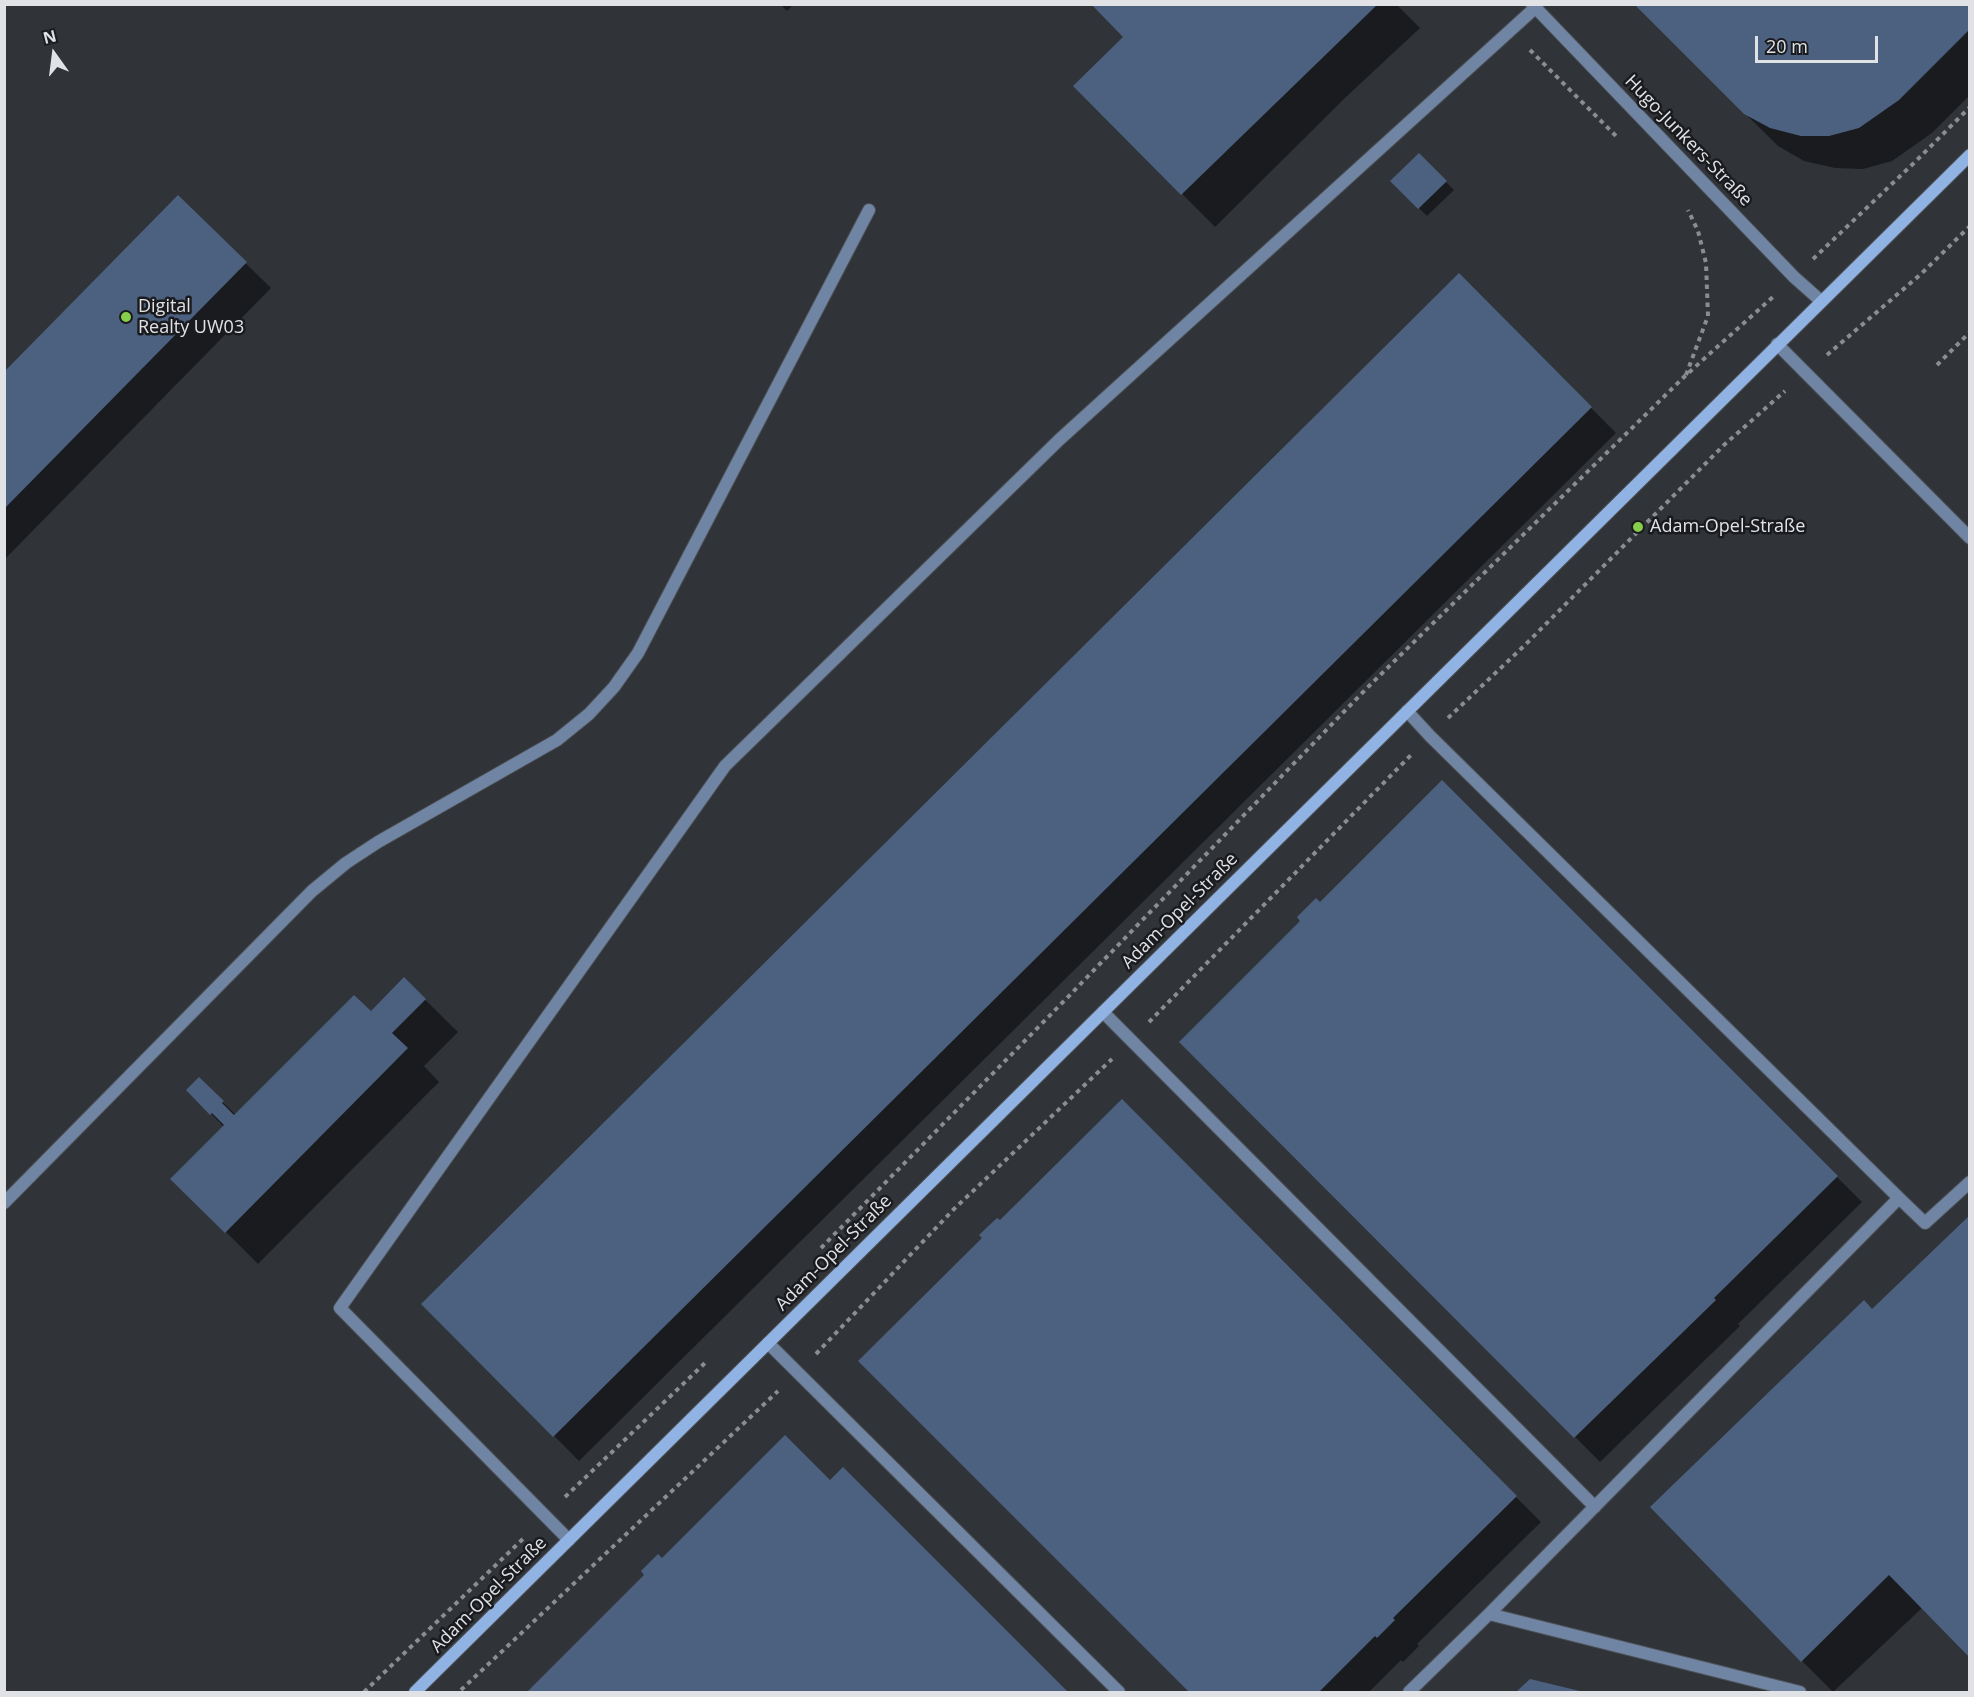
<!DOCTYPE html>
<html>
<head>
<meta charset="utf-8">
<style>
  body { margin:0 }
  #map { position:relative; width:1974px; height:1697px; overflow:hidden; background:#303439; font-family:"Open Sans",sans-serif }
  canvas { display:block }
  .frame { position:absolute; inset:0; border:6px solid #e0e2e6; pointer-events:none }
  .north { position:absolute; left:24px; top:24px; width:60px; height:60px; -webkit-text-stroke:4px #1a1b1e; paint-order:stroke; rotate:346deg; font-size:16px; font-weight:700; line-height:24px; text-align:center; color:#e0e2e6 }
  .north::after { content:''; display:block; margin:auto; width:21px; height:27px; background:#e0e2e6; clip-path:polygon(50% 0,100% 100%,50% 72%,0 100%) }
  .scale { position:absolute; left:1755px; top:36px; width:123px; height:27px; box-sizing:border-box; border:3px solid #e0e2e6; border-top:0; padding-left:8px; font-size:18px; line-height:21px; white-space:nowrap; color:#e0e2e6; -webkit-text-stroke:4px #1a1b1e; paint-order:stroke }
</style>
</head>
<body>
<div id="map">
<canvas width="1974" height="1697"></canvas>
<div class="frame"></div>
<div class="north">N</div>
<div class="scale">20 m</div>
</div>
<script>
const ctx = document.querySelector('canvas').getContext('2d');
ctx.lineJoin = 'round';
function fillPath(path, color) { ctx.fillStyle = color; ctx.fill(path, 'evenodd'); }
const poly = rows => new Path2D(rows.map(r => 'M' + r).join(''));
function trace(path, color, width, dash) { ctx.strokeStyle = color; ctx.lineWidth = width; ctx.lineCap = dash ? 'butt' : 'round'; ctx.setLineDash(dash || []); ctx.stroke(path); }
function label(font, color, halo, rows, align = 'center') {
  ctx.font = font + ' "Open Sans",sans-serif'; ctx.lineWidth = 5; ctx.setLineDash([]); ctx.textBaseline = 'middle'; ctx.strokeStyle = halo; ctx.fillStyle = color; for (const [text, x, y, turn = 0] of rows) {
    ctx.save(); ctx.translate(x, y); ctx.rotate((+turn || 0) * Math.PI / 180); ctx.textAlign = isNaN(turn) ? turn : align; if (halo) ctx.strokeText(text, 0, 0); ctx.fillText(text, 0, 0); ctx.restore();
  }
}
const shadow = poly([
  [780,4,794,4,787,11],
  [1093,4,1396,4,1420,28,1346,97,1215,227,1075,86,1125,37],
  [1635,4,1970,4,1970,95,1932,133,1892,161,1863,169,1835,168,1804,161,1778,146],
  [1419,155,1454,190,1427,216,1392,181],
  [178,197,271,288,4,560,4,374],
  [1459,275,1616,433,579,1461,423,1304],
  [1442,782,1862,1202,1738,1324,1740,1326,1600,1462,1181,1042],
  [404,979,458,1032,424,1066,439,1082,258,1264,173,1179,224,1127,188,1090,199,1079,236,1115,371,1013],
  [1122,1102,1541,1522,1417,1644,1419,1646,1403,1662,1401,1660,1369,1692,1192,1692,861,1361],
  [1872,1311,1922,1608,1833,1692,1802,1661],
  [843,1469,1065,1692,529,1692,662,1560,830,1482],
  [1530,1681,1581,1692,1518,1692]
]);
const building = poly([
  [1091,4,1378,4,1181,195,1073,86,1123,37],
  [1634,4,1970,4,1970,29,1899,100,1859,128,1829,136,1801,136,1770,128,1744,114],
  [1419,153,1447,181,1418,209,1390,181],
  [178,195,247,262,4,509,4,372],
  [1459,273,1592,407,553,1437,421,1304],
  [1442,780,1838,1176,1714,1298,1716,1300,1574,1438,1179,1042,1300,921,1297,917,1316,898,1320,902],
  [404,977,426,999,392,1033,408,1048,225,1233,170,1179,224,1125,212,1113,210,1115,186,1090,199,1077,224,1101,222,1103,234,1115,354,995,371,1011],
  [1122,1099,1517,1496,1393,1618,1395,1620,1377,1638,1375,1636,1319,1692,1189,1692,858,1361,982,1238,979,1235,997,1218,1000,1220],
  [1970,1215,1970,1658,1889,1575,1801,1662,1650,1507,1864,1300,1872,1309],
  [785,1435,830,1480,843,1467,1068,1692,527,1692,644,1575,641,1571,658,1554,662,1558],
  [1530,1679,1584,1692,1516,1692]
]);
const path = poly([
  [1530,50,1616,136],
  [1813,259,1916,161,1970,107],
  [1827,355,1921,274,1970,226],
  [1937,365,1970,332],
  [1686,375,1708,316,1706,263,1698,231,1688,210],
  [1448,718,1525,645,1724,445,1785,391],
  [1149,1022,1411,755],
  [821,1248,1066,999,1366,689,1685,376,1775,295],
  [816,1354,953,1210,1112,1059],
  [565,1497,705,1363],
  [461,1690,778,1391],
  [364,1692,526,1536]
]);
const lane = poly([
  [1777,344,1970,538],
  [1407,711,1430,736,1899,1198],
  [1103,1012,1595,1507],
  [4,1203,312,891,346,863,378,842,557,740,589,714,614,687,638,653,869,210],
  [768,1343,1119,1692],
  [569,1540,340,1308,725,766,1059,440,1535,8],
  [1489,1614,1800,1692],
  [1409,1692,1489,1614,1899,1198,1925,1223,1970,1182]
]);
const street = poly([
  [1532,4,1794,277,1821,301]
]);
const secondary = poly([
  [415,1692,1970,155]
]);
const markers = [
  [126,317,6,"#87cf4b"],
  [1638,527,6,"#87cf4b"]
];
const streetNames = [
  ["Hugo-Junkers-Straße",1688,141,46],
  ["Adam-Opel-Straße",1180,911,-45],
  ["Adam-Opel-Straße",834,1253,-45],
  ["Adam-Opel-Straße",489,1595,-45]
];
const poiNames = [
  ["Digital",138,307],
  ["Realty UW03",138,328],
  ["Adam-Opel-Straße",1650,527]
];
fillPath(shadow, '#0007');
fillPath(building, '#4c617f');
trace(lane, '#4c5055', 14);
trace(street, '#4c5055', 14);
trace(secondary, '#4c5055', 14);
trace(path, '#8a8d91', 4, [4.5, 4.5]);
trace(lane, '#7085a3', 12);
trace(street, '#7085a3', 12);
trace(secondary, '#91b3e3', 12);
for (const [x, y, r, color] of markers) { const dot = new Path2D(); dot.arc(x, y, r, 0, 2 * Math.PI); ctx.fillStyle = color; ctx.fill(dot); trace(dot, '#1a1b1e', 2); }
label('18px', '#e0e2e6', '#1a1b1e', streetNames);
label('18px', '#e0e2e6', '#1a1b1e', poiNames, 'left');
</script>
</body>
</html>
